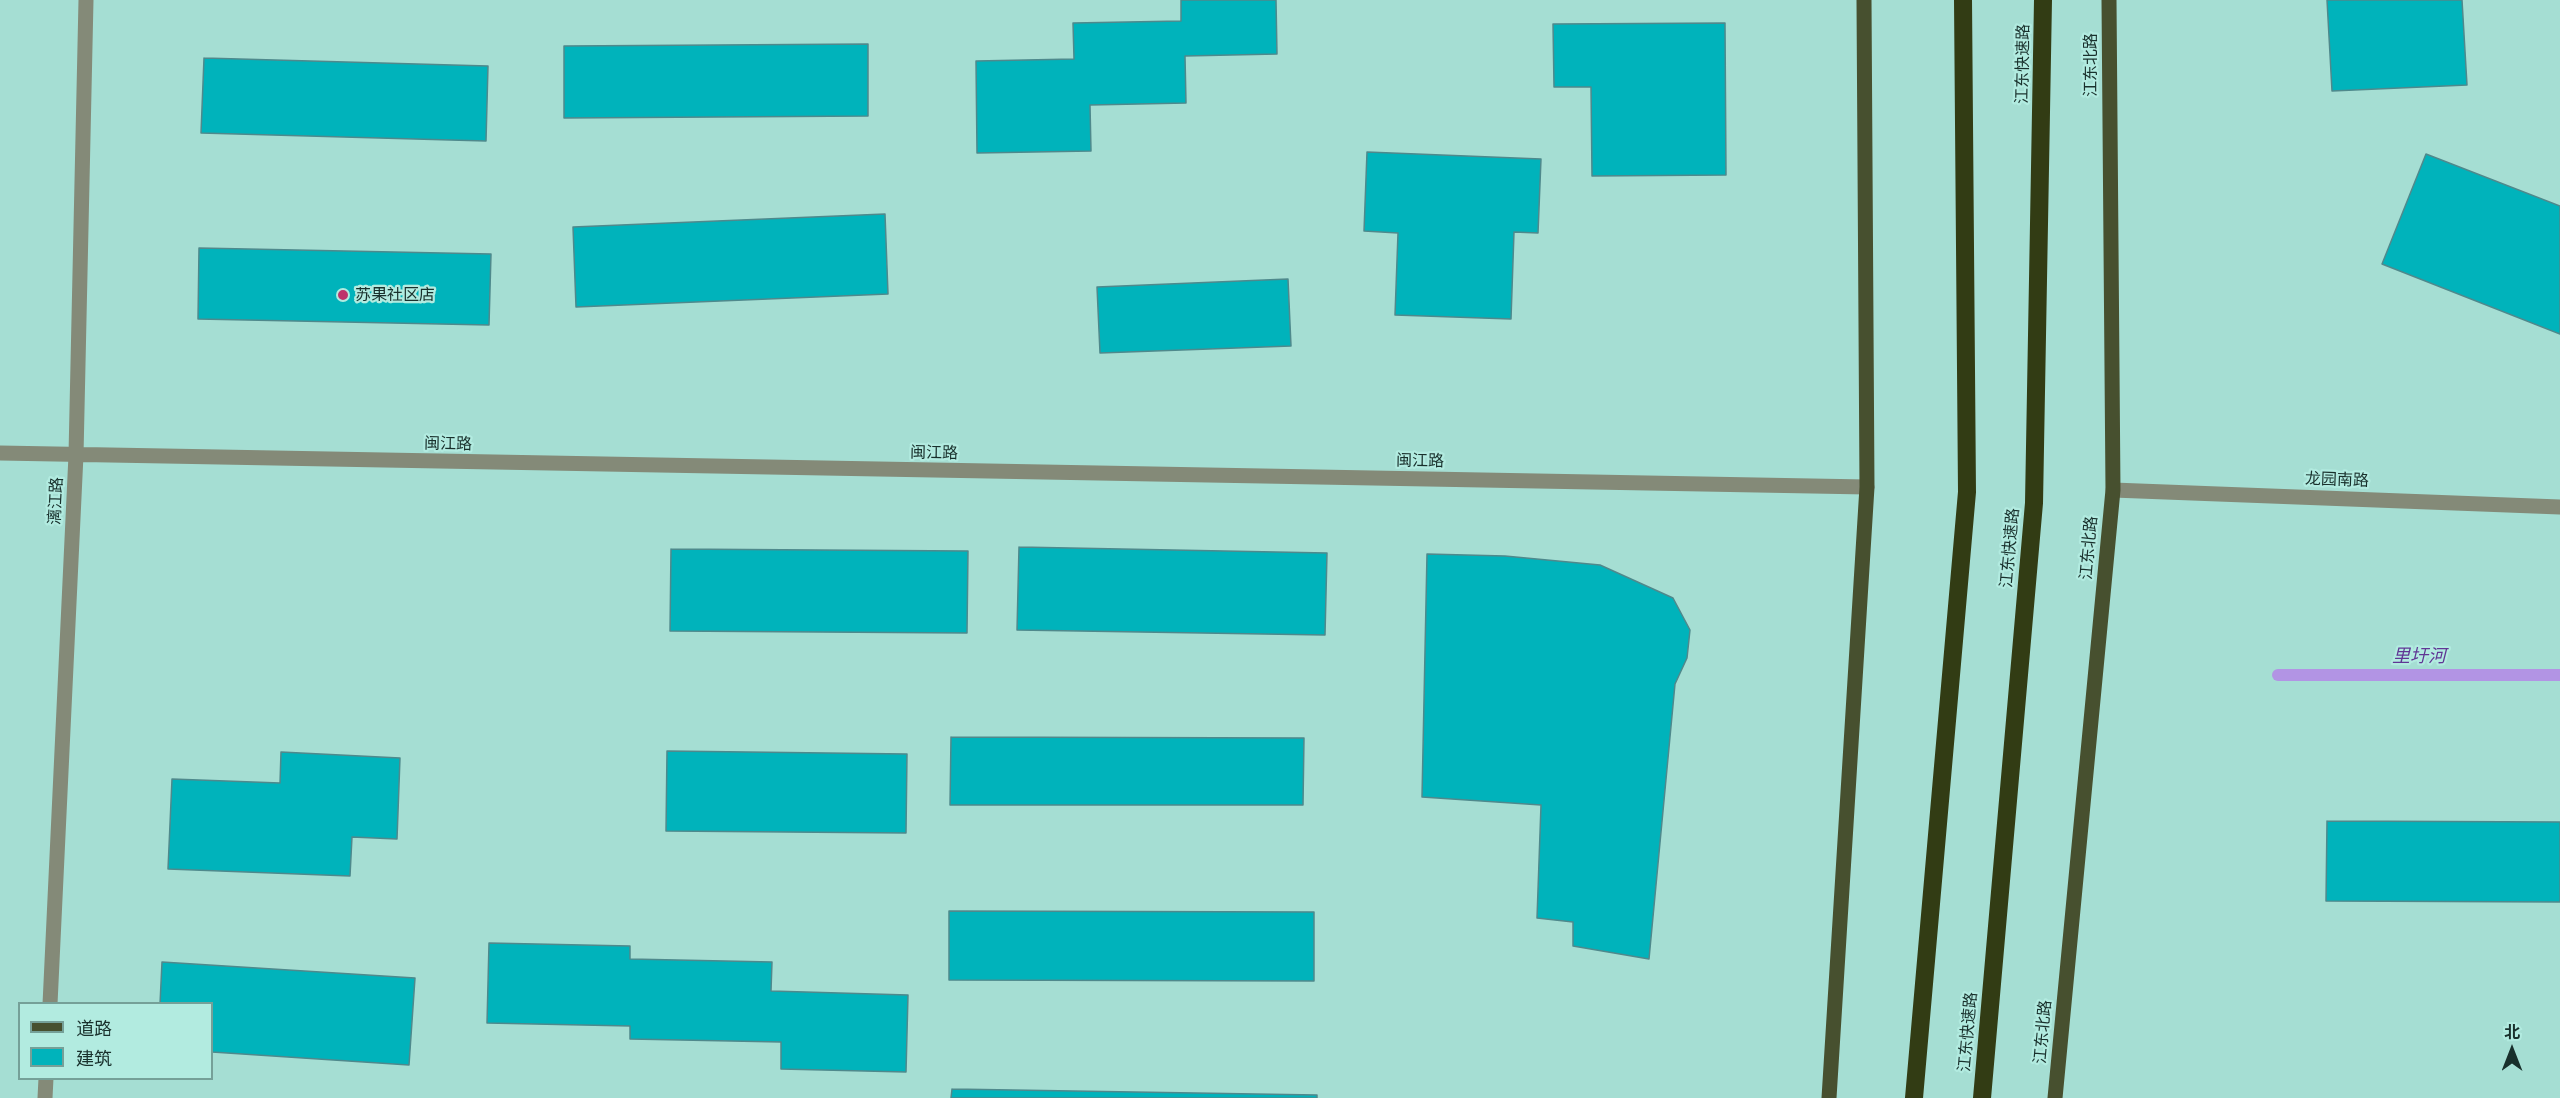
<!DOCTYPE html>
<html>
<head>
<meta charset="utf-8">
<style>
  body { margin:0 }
  #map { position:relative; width:2560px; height:1098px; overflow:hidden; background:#a5ded3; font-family:Inter,"Noto Sans SC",sans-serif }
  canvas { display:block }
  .legend { position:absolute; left:18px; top:1002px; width:195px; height:78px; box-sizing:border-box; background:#b2ebe0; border:2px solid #75a098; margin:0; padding:8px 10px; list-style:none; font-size:18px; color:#19302c }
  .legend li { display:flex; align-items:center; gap:12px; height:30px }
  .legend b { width:30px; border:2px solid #75a098 }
  .north { position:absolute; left:2482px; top:1020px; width:60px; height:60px; -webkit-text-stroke:4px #b2ebe0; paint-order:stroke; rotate:0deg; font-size:16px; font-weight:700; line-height:24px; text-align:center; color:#19302c }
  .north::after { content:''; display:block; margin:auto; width:21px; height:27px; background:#19302c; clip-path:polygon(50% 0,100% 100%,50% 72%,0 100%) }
</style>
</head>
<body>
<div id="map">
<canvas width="2560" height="1098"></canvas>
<ul class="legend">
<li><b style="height:8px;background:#47502f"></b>道路</li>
<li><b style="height:16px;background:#00b3bb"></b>建筑</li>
</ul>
<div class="north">北</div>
</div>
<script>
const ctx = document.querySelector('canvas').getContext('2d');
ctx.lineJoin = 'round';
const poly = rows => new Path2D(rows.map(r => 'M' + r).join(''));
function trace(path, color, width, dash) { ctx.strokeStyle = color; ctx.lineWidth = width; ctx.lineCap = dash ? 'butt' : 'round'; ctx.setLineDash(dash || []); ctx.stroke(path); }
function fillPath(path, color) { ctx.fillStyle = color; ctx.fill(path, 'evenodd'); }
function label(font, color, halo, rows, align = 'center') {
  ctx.font = font + ' Inter,"Noto Sans SC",sans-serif'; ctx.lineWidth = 4.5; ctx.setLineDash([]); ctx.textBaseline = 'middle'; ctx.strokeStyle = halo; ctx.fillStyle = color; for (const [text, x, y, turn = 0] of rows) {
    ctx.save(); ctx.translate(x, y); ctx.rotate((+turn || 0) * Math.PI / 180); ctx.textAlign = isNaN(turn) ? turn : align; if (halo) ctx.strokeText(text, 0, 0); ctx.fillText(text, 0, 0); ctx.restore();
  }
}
const stream = poly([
  [2278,675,2560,675]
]);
const building = poly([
  [1181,0,1276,0,1277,54,1185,56,1186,103,1090,105,1091,151,977,153,976,61,1074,59,1073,23,1181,21,1181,0],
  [2327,0,2462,0,2467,85,2332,91,2327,0],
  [1725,23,1726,175,1592,176,1591,87,1554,87,1553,24,1725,23],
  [868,44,868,116,564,118,564,46,868,44],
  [204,58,488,66,486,141,201,133,204,58],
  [1367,152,1541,159,1538,233,1514,232,1511,319,1395,315,1398,233,1364,231,1367,152],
  [2426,154,2560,206,2560,334,2382,264,2426,154],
  [885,214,888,294,576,307,573,227,885,214],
  [199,248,491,254,489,325,198,319,199,248],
  [1288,279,1291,346,1100,353,1097,287,1288,279],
  [1019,547,1327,553,1325,635,1017,630,1019,547],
  [671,549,968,551,967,633,670,631,671,549],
  [1427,554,1505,556,1600,565,1673,598,1690,630,1687,658,1675,684,1649,959,1573,946,1573,922,1537,918,1541,805,1422,797,1427,554],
  [951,737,1304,738,1303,805,950,805,951,737],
  [667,751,907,754,906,833,666,831,667,751],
  [281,752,400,758,397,839,352,837,350,876,168,869,172,779,280,783,281,752],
  [2327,821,2560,822,2560,902,2326,901,2327,821],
  [949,911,1314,912,1314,981,949,980,949,911],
  [489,943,630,946,630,959,772,962,771,991,908,995,906,1072,781,1069,781,1042,630,1039,630,1026,487,1023,489,943],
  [162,962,415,978,409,1065,212,1052,212,1004,160,1004,162,962],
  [952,1089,1317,1095,1317,1098,951,1098,952,1089]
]);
const minor = poly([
  [0,453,1867,487],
  [2113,490,2560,507],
  [50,1004,76,455,86,0],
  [45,1098,46,1078]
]);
const major = poly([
  [1829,1098,1867,487,1864,0],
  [2055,1098,2113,490,2109,0]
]);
const highway = poly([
  [1914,1098,1967,492,1963,0],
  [1982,1098,2034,503,2043,0]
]);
const markers = [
  [343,295,6,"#be336b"]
];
const streetNames = [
  ["江东快速路",2023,64,-89],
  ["江东北路",2091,65,-90],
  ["闽江路",448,444,1],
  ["闽江路",934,453,1],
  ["闽江路",1420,461,1],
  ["龙园南路",2337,480,2],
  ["漓江路",56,501,-87],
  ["江东快速路",2010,548,-85],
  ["江东北路",2089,548,-85],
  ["江东快速路",1968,1032,-85],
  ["江东北路",2043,1032,-85]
];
const poiNames = [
  ["苏果社区店",355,295]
];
const waterNames = [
  ["里圩河",2419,657]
];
trace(stream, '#b294e4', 12);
fillPath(building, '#00b3bb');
trace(building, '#4f898c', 1.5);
trace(minor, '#848a78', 15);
trace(major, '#47502f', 15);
trace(highway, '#323c14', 18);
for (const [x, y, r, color] of markers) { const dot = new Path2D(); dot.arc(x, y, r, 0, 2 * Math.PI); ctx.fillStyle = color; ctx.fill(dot); trace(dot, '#b2ebe0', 2); }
label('16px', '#19302c', '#b2ebe0', streetNames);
label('16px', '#19302c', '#b2ebe0', poiNames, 'left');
label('italic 18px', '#603694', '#b2ebe0', waterNames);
</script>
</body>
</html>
